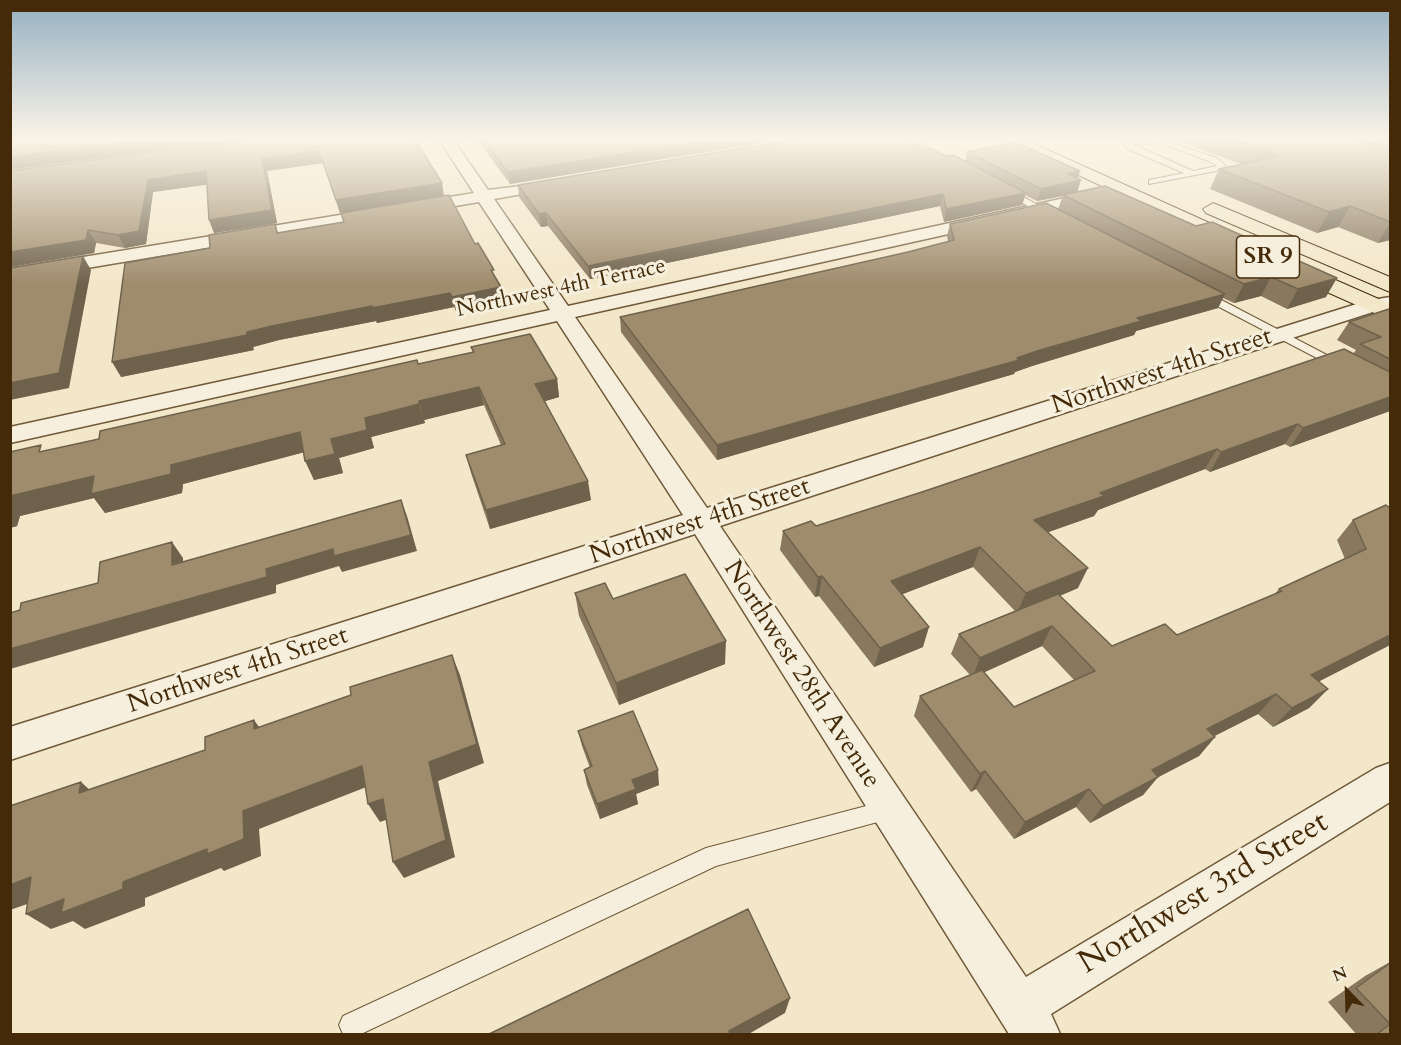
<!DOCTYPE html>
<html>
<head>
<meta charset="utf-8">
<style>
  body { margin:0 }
  #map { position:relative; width:1401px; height:1045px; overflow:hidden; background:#f3e7ca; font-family:Cardo,serif }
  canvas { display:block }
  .frame { position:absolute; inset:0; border:12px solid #442a09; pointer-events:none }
  .north { position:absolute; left:1317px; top:961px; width:60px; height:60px; -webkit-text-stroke:4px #f7efdd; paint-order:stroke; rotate:337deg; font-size:16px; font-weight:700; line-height:24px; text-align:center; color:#442a09 }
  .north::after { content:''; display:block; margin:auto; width:21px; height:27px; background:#442a09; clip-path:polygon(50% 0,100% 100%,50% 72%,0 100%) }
</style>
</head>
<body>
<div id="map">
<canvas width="1401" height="1045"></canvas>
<div class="frame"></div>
<div class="north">N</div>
</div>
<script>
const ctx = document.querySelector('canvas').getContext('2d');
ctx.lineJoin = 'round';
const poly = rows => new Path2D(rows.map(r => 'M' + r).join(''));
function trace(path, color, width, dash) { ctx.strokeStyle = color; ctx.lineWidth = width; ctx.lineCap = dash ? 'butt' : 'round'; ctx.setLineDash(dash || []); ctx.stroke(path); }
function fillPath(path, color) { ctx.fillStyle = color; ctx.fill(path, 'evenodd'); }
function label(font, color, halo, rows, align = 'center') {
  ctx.font = font + ' Cardo,serif'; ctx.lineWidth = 6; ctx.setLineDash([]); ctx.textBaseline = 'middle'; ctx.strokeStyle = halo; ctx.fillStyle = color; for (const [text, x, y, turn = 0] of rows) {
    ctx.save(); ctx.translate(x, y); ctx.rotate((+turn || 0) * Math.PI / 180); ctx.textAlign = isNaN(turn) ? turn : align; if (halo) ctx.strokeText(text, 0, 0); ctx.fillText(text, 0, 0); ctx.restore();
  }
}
const service = poly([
  [901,138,910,138,932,150,925,152,901,138],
  [1161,139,1217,158,1226,166,1221,170,1149,184,1149,180,1184,173,1128,149,1123,144,1129,140,1161,139],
  [1160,143,1211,162,1217,166,1193,171,1132,144,1160,143],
  [1005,190,1011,190,1054,214,1047,216,1005,194,1005,190],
  [1200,293,1208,293,1346,365,1340,369,1336,368,1200,297,1200,293],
  [889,800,896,803,899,810,896,817,716,866,361,1034,343,1034,339,1025,343,1016,706,848,889,800]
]);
const minor = poly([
  [438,138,452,138,488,190,562,181,564,184,562,187,494,199,568,306,1097,191,1103,193,1105,196,1097,201,575,317,707,508,1366,301,1390,297,1390,309,1376,311,1289,339,720,526,1026,977,1376,768,1390,763,1390,802,1051,1014,1060,1034,1009,1034,695,534,10,760,10,727,683,515,557,321,10,443,10,427,550,310,479,202,10,281,10,269,474,193,438,138]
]);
const trunk = poly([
  [1000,138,1021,138,1245,239,1248,243,1245,247,1238,249,1231,247,1000,138],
  [1213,203,1390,277,1390,292,1206,213,1203,209,1213,203],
  [1290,260,1390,304,1390,320,1282,272,1279,267,1282,262,1290,260]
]);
const wall = poly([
  [260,138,444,196,340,213,323,163,267,171,277,223,214,233,207,184,153,192,146,244,125,248,96,243,94,253,10,267,10,171],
  [476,138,791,138,510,184],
  [1170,138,1390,138,1390,240,1378,243,1338,227,1317,233,1210,189,1219,169,1241,164],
  [928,150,965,161,967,152,1078,179,1078,192,1326,297,1287,309,1261,296,1234,303,1223,298,1218,308,1136,331,1134,335,1032,366,1015,372,1014,374,717,460,621,332,620,317,908,252,948,241,947,236,950,224,1058,209,1063,196,1037,201,1025,195,1022,205,944,222,940,206,590,279,548,226,541,227,519,197,518,185],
  [275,224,278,233,475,244,496,278,504,301,456,311,454,307,377,323,376,321,279,340,253,347,254,350,121,377,210,248],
  [1390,309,1390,411,1290,447,1285,444,1210,472,1205,469,1098,510,1094,516,1048,532,1078,588,1060,596,1112,646,1177,635,1274,595,1279,589,1345,559,1337,540,1353,520,1390,508,1390,645,1318,682,1328,689,1309,708,1273,727,1258,714,1214,736,1215,737,1199,756,1158,777,1143,795,1090,823,1076,807,1014,839,976,789,971,792,914,716,920,696,970,675,951,654,959,634,1015,611,973,567,902,594,923,647,874,667,819,596,815,597,780,550,783,531,816,526,1353,354,1356,350,1337,340,1349,322],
  [1042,646,1074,680,1014,707,984,672],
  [471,347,557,379,559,397,545,401,591,500,490,529,471,473,466,455,501,445,484,405,424,420,425,423,371,437,374,448,339,458,343,473,314,480,304,452,183,484,182,493,105,513,94,498,20,516,17,526,10,528,45,451,473,352],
  [575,593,613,599,725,664,619,705,579,616],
  [578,731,659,785,636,794,638,804,600,819,587,785,584,770,590,768,582,746],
  [1390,962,1390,1035,1357,1035,1328,1002,1365,976]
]);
const shadedWall = poly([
  [162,138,254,138,10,170,10,157],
  [724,138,791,138,510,184,508,172],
  [319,151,323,163,267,171,277,223,214,233,209,220,262,159],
  [206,171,212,184,153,192,146,244,125,248,118,235,148,180],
  [1080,171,1077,181,1081,180,1077,193,1063,195,1063,196,1037,201,1041,189,1068,174],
  [442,183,444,196,340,213,336,200],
  [1026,193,1022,205,944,222,946,209],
  [943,194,940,206,590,279,588,266],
  [1350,206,1338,227,1317,233,1329,212],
  [546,213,548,226,541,227,539,214],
  [1390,223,1390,240,1378,243],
  [88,230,96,243,94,253,10,267,10,252],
  [83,256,91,270,69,388,10,400,10,383],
  [1271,277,1261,296,1234,303,1244,284],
  [1337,278,1326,297,1287,309,1298,289],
  [501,287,504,301,456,311,452,297],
  [450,293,454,307,377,323,372,308],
  [1225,294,1218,308,1136,331,1134,335,1032,366,1015,372,1014,374,717,460,717,445,1017,358,1137,318],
  [372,306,376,321,279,340,253,347,254,350,121,377,112,362,272,326],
  [557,379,559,397,539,403,535,384],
  [479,387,484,405,424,420,419,401],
  [1390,397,1390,411,1290,447,1303,428],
  [419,404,425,423,371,437,374,448,339,458,343,473,314,480,305,461,331,439,365,418],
  [1298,424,1285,444,1210,472,1221,452],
  [300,432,309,451,183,484,182,493,105,513,94,498,20,516,17,526,10,528,10,496,94,476,171,465],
  [1217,449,1205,469,1098,510,1094,516,1026,540,1034,520,1100,493],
  [588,481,591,500,490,529,486,510],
  [401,500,407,516,417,551,342,572,339,566,276,585,276,593,10,669,10,649,266,569],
  [172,542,183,558,183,581,172,565],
  [980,547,973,567,885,601,891,581],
  [1088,568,1078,588,1017,613,1026,593],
  [822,576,819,596,815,597,818,577],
  [1052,626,1042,646,972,678,980,658],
  [929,627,923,647,874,667,880,648],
  [1390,635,1390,645,1292,695,1311,675],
  [726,641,725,664,619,705,616,683],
  [452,655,460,675,484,763,438,781,455,857,404,878,393,862,429,762],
  [1328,689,1309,708,1273,727,1292,708],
  [1276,694,1258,714,1191,748,1207,729],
  [254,720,268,739,254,729],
  [1215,737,1199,756,1147,783,1158,777,1143,795,1090,823,1103,806,1152,770],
  [362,766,374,784,259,829,261,856,224,871,221,868,145,898,145,906,85,929,73,921,51,929,26,914,64,899,123,882,243,811],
  [658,770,659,785,636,794,638,804,600,819,597,804,632,780],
  [985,771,976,789,971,792,980,774],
  [81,782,102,801,79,793],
  [1089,789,1076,807,1014,839,1025,822],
  [383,799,394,817,380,822,368,804],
  [31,877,56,894,10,910,10,885],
  [790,998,785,1013,747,1035,728,1035,729,1031]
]);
const building = poly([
  [10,138,162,138,10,157,10,138],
  [260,138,414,138,442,183,336,200,319,151,262,159,272,210,209,220,206,171,148,180,139,231,118,235,88,230,86,240,10,252,10,171,260,138],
  [482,138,724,138,508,172,482,138],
  [803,138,904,138,928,150,932,149,946,156,953,155,1026,193,946,209,943,194,588,266,546,213,539,214,518,185,803,138],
  [1228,138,1354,138,1390,149,1390,222,1350,206,1329,212,1219,169,1279,156,1228,138],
  [1015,142,1080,171,1068,174,1081,180,1041,189,967,152,1015,142],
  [1105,186,1196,226,1212,222,1337,278,1298,289,1271,277,1244,284,1063,195,1105,186],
  [449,195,475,244,478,243,494,270,491,270,501,287,452,297,450,293,372,308,372,306,272,326,247,332,247,335,112,362,125,263,210,248,209,235,275,224,277,233,344,222,341,213,449,195],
  [1046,203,1225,294,1137,318,1141,321,1037,351,1017,358,1019,360,717,445,620,317,908,252,954,240,950,224,1046,203],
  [83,256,59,373,10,383,10,268,83,256],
  [1389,309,1390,309,1390,359,1360,344,1381,337,1349,322,1389,309],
  [530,334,557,379,535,384,588,481,486,510,466,455,505,444,479,387,419,401,419,404,365,418,367,430,331,439,335,454,305,461,300,432,171,465,171,474,91,494,94,476,10,496,10,452,41,445,39,452,99,439,100,431,417,360,418,364,474,352,471,347,530,334],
  [1344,349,1390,372,1390,397,1303,428,1298,424,1221,452,1217,449,1100,493,1104,496,1034,520,1088,568,1026,593,980,547,891,581,929,627,880,648,822,576,818,577,783,531,811,521,816,526,925,491,1344,349],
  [401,500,411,535,334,556,333,549,266,569,267,577,10,649,10,613,20,610,21,603,98,583,100,562,172,542,172,565,401,500],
  [1386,505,1390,508,1390,635,1311,675,1328,689,1292,708,1276,694,1207,729,1215,737,1152,770,1158,777,1103,806,1089,789,1025,822,985,771,980,774,920,696,982,670,1014,707,1095,671,1052,626,980,658,959,634,1058,594,1112,646,1165,624,1177,635,1282,591,1279,589,1366,549,1353,520,1386,505],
  [685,574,726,641,616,683,575,593,605,583,613,599,685,574],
  [452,655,477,744,429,762,446,840,393,862,383,799,368,804,362,766,243,811,244,839,207,854,207,849,123,882,123,889,61,913,64,899,26,914,31,877,10,885,10,806,81,782,79,793,205,750,205,737,254,720,254,729,351,695,350,687,452,655],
  [633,711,658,770,632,780,636,789,597,804,584,770,592,766,578,731,633,711],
  [748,909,790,998,729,1031,730,1035,487,1035,748,909],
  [1390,963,1390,1035,1376,1035,1390,1024,1356,988,1390,963]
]);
const farStreetnames = [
  ["Northwest 4th Terrace",561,289,-12]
];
const shields = [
  [1268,257,63]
];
const shieldNames = [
  ["SR 9",1268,257]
];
const streetNames = [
  ["Northwest 4th Street",1162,372,-18],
  ["Northwest 4th Street",700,522,-18],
  ["Northwest 4th Street",238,671,-18],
  ["Northwest 28th Avenue",801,675,57]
];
const nearStreetnames = [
  ["Northwest 3rd Street",1204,894,-31]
];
trace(service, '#705939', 2);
trace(minor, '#705939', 3);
trace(trunk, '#442a09', 2);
fillPath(service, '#f7efdd');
fillPath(minor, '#f7efdd');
fillPath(trunk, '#f3e7ca');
fillPath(wall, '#89785e');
fillPath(shadedWall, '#6f624c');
fillPath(building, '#9f8c6d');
trace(building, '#6f624c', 1.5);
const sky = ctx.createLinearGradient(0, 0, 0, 284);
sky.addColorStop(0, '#95afc2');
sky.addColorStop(0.49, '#faf4e7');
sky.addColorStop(1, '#faf4e700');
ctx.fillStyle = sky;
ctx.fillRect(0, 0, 1401, 284);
label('22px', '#442a09', '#f7efdd', farStreetnames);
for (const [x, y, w] of shields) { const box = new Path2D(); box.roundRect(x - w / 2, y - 21, w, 42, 4.5); ctx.fillStyle = '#f7efdd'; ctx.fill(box); trace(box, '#442a09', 1.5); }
label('bold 24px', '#442a09', null, shieldNames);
label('26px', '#442a09', '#f7efdd', streetNames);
label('32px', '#442a09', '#f7efdd', nearStreetnames);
</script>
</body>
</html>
